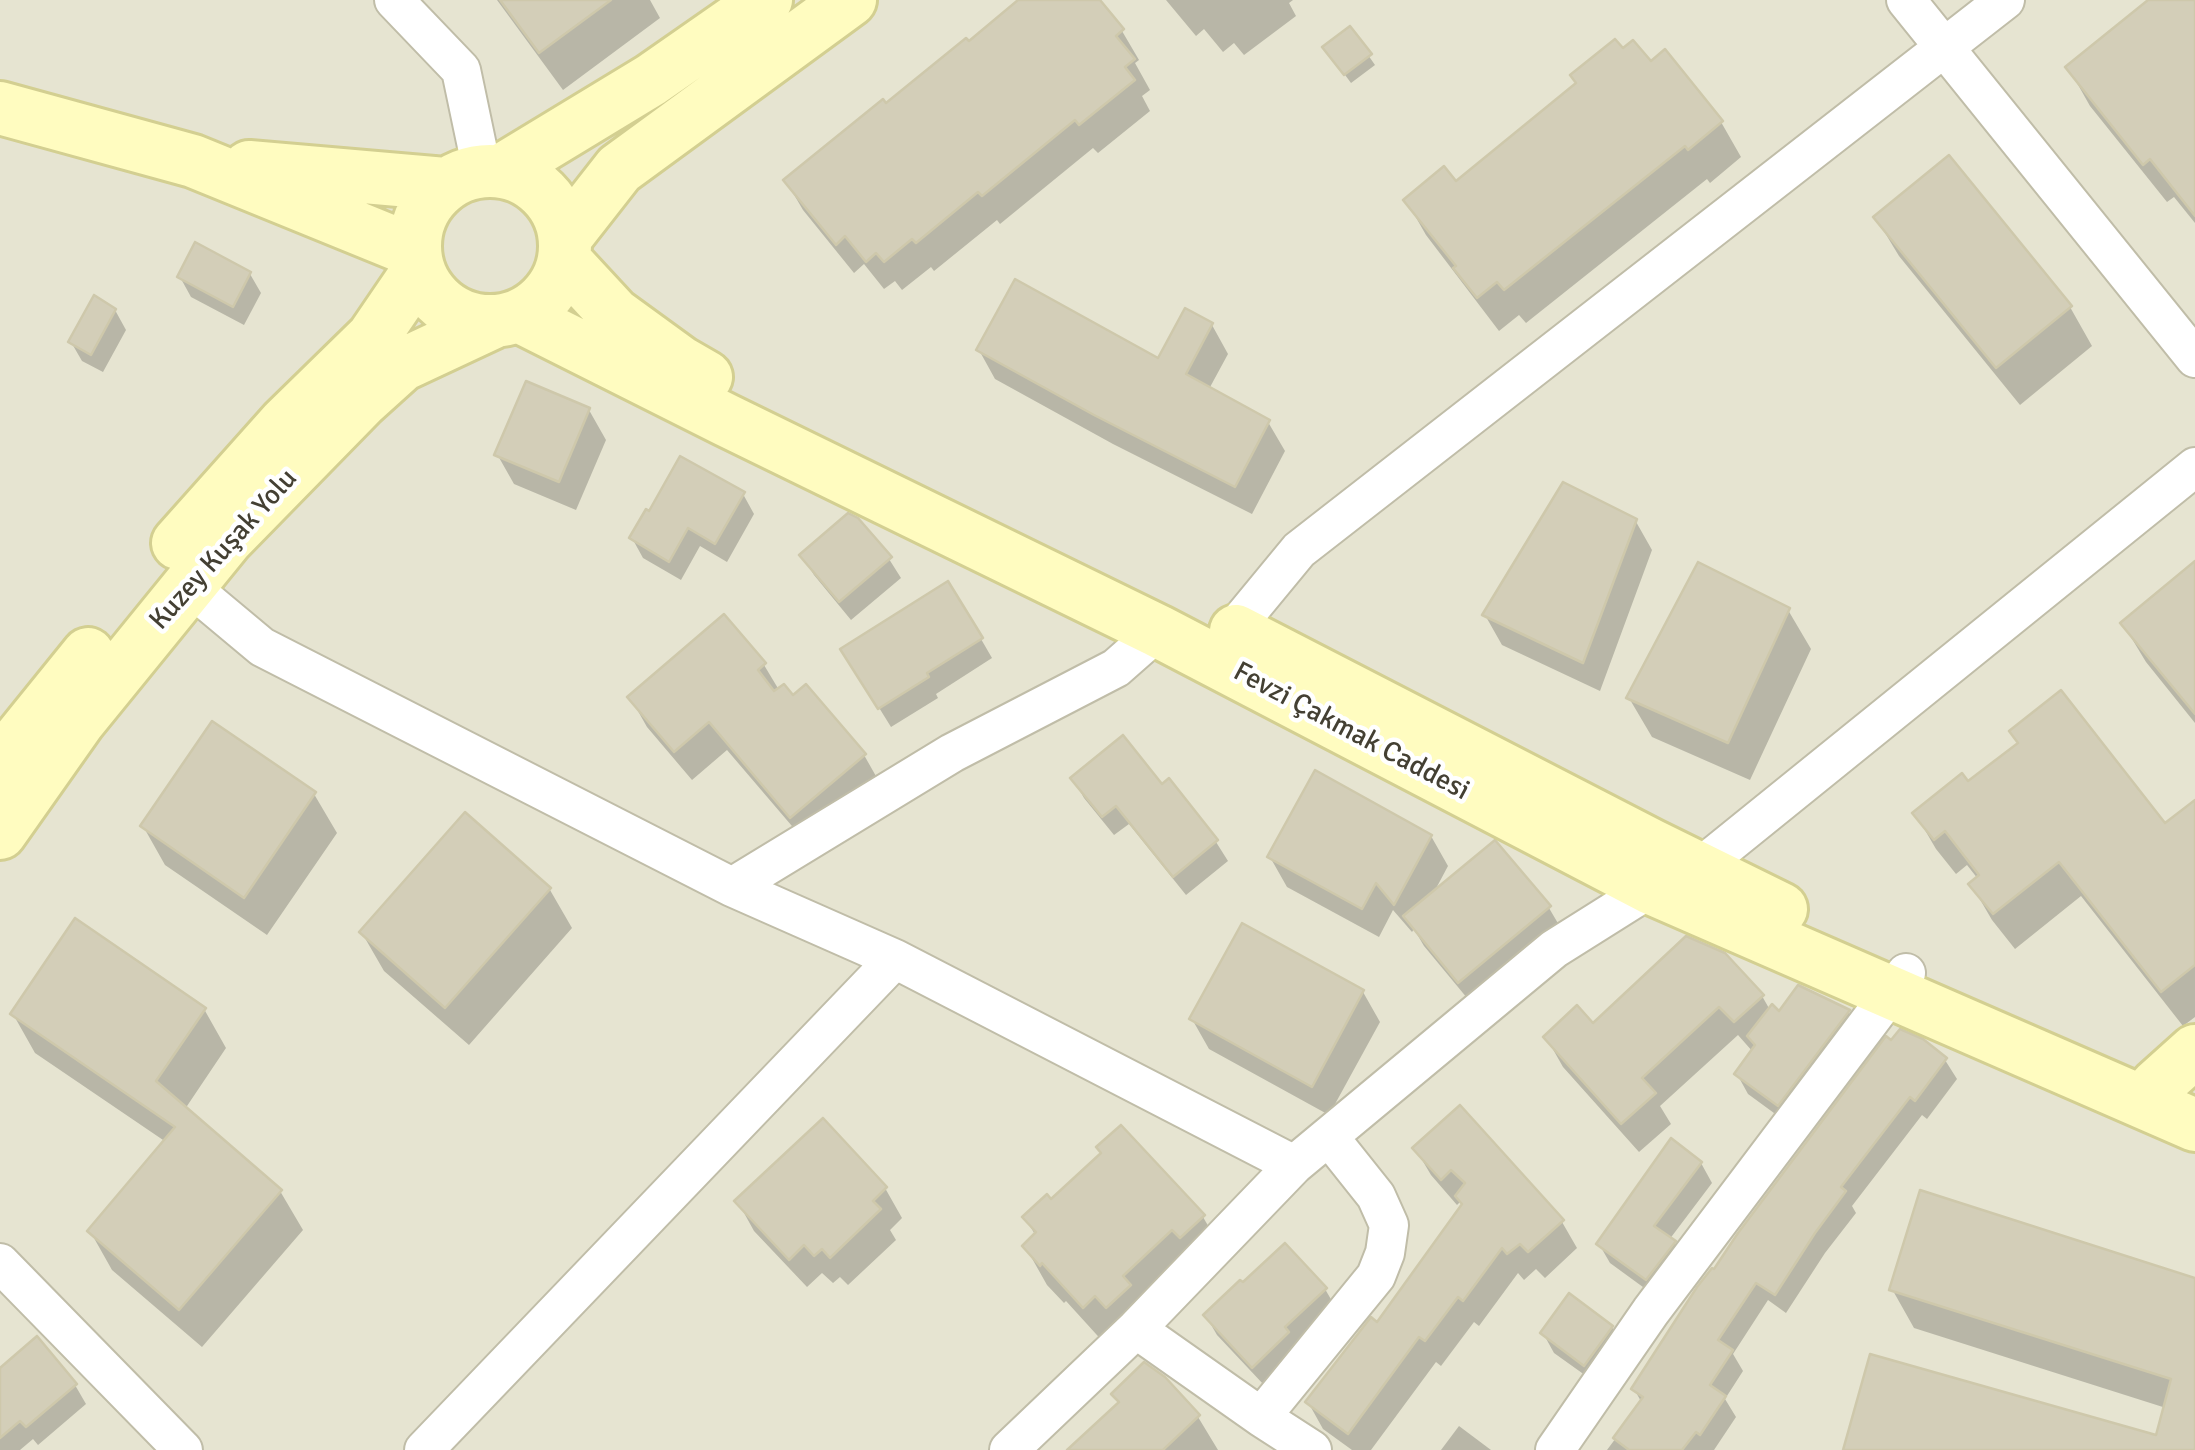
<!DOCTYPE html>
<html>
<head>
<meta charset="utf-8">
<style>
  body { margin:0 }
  canvas { display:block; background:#f2f0e3 }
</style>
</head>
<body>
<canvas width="2195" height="1450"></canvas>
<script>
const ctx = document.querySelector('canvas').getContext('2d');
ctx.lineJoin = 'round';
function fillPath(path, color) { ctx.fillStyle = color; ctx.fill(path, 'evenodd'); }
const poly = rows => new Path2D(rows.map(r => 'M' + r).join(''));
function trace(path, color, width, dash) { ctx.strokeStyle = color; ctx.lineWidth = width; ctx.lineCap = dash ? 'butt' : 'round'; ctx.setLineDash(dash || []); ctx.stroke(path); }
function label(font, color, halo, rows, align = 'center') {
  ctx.font = font + ' Signika,sans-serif'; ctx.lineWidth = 9; ctx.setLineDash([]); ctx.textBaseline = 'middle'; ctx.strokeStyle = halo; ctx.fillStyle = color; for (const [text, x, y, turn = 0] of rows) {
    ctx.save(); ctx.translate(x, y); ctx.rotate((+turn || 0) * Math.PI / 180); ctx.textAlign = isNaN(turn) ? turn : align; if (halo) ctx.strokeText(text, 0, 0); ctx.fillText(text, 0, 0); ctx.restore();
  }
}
const residential = poly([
  [0,0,2195,0,2195,1450,0,1450]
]);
const shadow = poly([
  [497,0,650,0,660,18,563,90],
  [1022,0,1097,0,1122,31,1139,60,1135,63,1150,90,1142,96,1150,111,1098,153,1093,148,1000,224,997,220,934,271,931,267,902,290,895,281,884,289,864,264,854,273,803,210,786,181,968,44],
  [1166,0,1293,0,1289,3,1296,16,1244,55,1234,43,1223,52,1204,29,1196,36],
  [2152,0,2193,0,2195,3,2195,223,2174,197,2167,202,2090,106,2068,67],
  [1350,29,1375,65,1351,83,1331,56],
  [1622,51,1651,65,1721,122,1741,157,1710,183,1707,179,1526,323,1519,315,1499,331,1426,235,1406,200,1456,184],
  [1876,218,2070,307,2092,346,2020,405,1899,256],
  [250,274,261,293,244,325,191,297,180,277],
  [115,310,126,330,103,372,82,361,71,342],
  [1212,325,1228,354,1209,389,1268,422,1285,451,1252,514,1113,444,995,379,979,350,1159,361],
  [589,410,606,440,576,510,514,484,497,454],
  [743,494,754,514,727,562,700,546,681,580,643,558,632,538],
  [1635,520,1652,550,1600,691,1502,645,1485,615],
  [802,555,889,559,901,578,851,620,814,575],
  [2195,565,2195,723,2146,662,2123,624],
  [1788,610,1811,649,1750,780,1652,737,1629,698],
  [724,618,764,665,779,690,864,755,881,785,809,846,727,750,692,780,647,727,630,697],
  [981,639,992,658,936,694,938,698,891,727,855,669],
  [1073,778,1162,787,1168,782,1216,842,1228,861,1186,895,1129,824,1114,835,1084,798],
  [1968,785,2165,827,2195,803,2195,1017,2183,1026,2081,896,2015,949,1992,920,1971,884,1978,879,1967,865,1956,874,1936,849,1915,813],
  [314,794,337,833,267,935,165,865,143,826],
  [1431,836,1448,866,1432,896,1549,908,1566,937,1477,1010,1424,946,1414,929,1412,932,1393,910,1379,937,1287,887,1270,857],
  [550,890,572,928,469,1045,384,971,362,933],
  [1363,992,1380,1022,1329,1115,1209,1049,1192,1019],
  [1762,996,1770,1010,1779,1015,1848,1012,1860,1031,1789,1124,1748,1094,1737,1074,1753,1052,1738,1035,1660,1106,1671,1124,1639,1152,1563,1067,1546,1037],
  [204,1009,226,1048,185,1109,280,1191,303,1230,202,1347,112,1270,90,1231,166,1142,35,1053,13,1014],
  [1945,1060,1957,1079,1927,1119,1922,1115,1852,1206,1856,1213,1825,1253,1786,1313,1768,1300,1733,1354,1743,1371,1725,1399,1736,1417,1714,1450,1607,1450,1642,1403,1634,1389,1699,1288],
  [1415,1148,1562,1222,1577,1248,1545,1278,1536,1269,1524,1280,1518,1273,1479,1326,1474,1322,1441,1366,1436,1362,1371,1450,1352,1450,1323,1429,1308,1402,1378,1325,1464,1206,1461,1201,1457,1205,1431,1175],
  [1701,1163,1712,1183,1669,1240,1674,1243,1685,1262,1658,1298,1610,1263,1599,1244],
  [885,1188,902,1218,890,1230,896,1240,848,1285,840,1277,833,1283,822,1273,807,1287,754,1231,738,1202],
  [1051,1202,1203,1217,1225,1255,1106,1345,1066,1301,1064,1303,1047,1285,1025,1246,1036,1236,1025,1218],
  [2195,1280,2195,1450,1845,1450,2158,1438,2166,1408,1914,1328,1892,1289],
  [1325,1289,1336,1308,1264,1385,1217,1335,1206,1316],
  [1612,1327,1623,1347,1596,1383,1554,1353,1543,1333],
  [0,1371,75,1385,86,1404,38,1445,33,1439,20,1450,0,1450],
  [1164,1379,1198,1417,1218,1450,1071,1450,1120,1405,1114,1394],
  [1459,1426,1491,1450,1441,1450]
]);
const building = poly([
  [500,0,611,0,539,53,500,0],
  [1018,0,1100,0,1124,29,1116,36,1135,59,1125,67,1135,80,1079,125,1075,120,982,196,978,192,916,243,912,239,884,262,876,253,866,262,845,236,836,245,783,180,883,99,886,103,966,38,969,41,1018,0],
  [2148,0,2195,0,2195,216,2150,159,2143,165,2065,67,2148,0],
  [1350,26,1372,54,1344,75,1322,47,1350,26],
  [1615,39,1623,48,1633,40,1651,61,1665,49,1723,121,1688,150,1685,146,1504,290,1497,282,1477,298,1453,268,1456,266,1403,200,1444,166,1456,181,1576,83,1570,75,1615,39],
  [1949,155,2072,306,1996,368,1873,217,1949,155],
  [195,242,251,272,233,307,177,277,195,242],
  [1015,279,1158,358,1185,308,1213,323,1186,374,1270,420,1235,487,1094,415,976,350,1015,279],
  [94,295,116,309,91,355,68,342,94,295],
  [526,381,590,408,559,482,494,455,526,381],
  [680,456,745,492,715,544,688,528,669,562,629,538,646,509,649,511,680,456],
  [1563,482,1637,519,1583,663,1482,615,1563,482],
  [848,513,858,518,892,557,839,602,799,555,848,513],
  [2195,561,2195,714,2120,623,2195,561],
  [1698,562,1790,608,1728,743,1626,698,1698,562],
  [948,581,983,638,927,673,929,677,878,709,840,649,948,581],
  [724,614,766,663,758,670,774,691,784,684,793,695,806,684,866,754,790,818,709,722,674,752,627,697,724,614],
  [2061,690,2165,823,2195,800,2195,965,2161,992,2059,862,1993,914,1968,884,1979,875,1945,831,1934,840,1912,813,1962,773,1968,781,2018,743,2009,731,2061,690],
  [212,721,316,792,244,898,140,826,212,721],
  [1123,735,1162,784,1169,778,1218,840,1173,877,1116,806,1102,817,1070,778,1123,735],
  [1315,770,1432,835,1394,905,1376,883,1362,909,1267,857,1315,770],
  [465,812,551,888,445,1008,359,932,465,812],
  [1495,840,1551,906,1458,983,1403,916,1495,840],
  [75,918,206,1008,156,1081,282,1190,179,1310,87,1231,175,1127,10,1014,75,918],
  [1242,923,1364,990,1312,1087,1189,1019,1242,923],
  [1686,936,1725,953,1764,995,1734,1022,1719,1007,1642,1078,1656,1093,1621,1124,1543,1037,1577,1005,1593,1023,1686,936],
  [1798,985,1850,1010,1778,1106,1734,1074,1755,1045,1747,1036,1772,1004,1779,1011,1798,985],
  [1900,1029,1923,1039,1947,1058,1915,1101,1910,1097,1841,1187,1846,1191,1815,1233,1775,1295,1756,1283,1718,1340,1733,1350,1710,1385,1726,1396,1700,1435,1696,1432,1682,1450,1629,1450,1613,1438,1643,1397,1631,1389,1697,1287,1712,1268,1714,1269,1738,1233,1886,1036,1891,1040,1900,1029],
  [1460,1105,1564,1220,1528,1252,1520,1244,1507,1254,1502,1248,1463,1301,1458,1297,1425,1341,1419,1337,1348,1434,1305,1402,1371,1317,1377,1322,1462,1204,1455,1196,1465,1183,1451,1170,1441,1180,1412,1148,1460,1105],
  [823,1118,887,1187,873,1201,881,1209,830,1258,822,1249,814,1256,804,1245,789,1260,734,1201,823,1118],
  [1121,1125,1205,1215,1180,1238,1172,1230,1123,1276,1131,1285,1106,1308,1095,1296,1083,1308,1042,1263,1040,1266,1022,1246,1036,1232,1022,1217,1047,1194,1051,1199,1101,1153,1096,1147,1121,1125],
  [1671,1138,1702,1162,1654,1226,1676,1241,1646,1280,1596,1244,1671,1138],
  [1920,1190,2195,1278,2195,1450,1843,1450,1870,1354,2156,1435,2171,1379,1889,1290,1920,1190],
  [1285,1243,1327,1288,1285,1327,1289,1332,1252,1368,1203,1315,1240,1280,1243,1282,1285,1243],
  [1569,1293,1613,1326,1584,1366,1540,1333,1569,1293],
  [37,1336,77,1384,26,1427,20,1421,0,1438,0,1368,37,1336],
  [1144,1362,1165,1377,1200,1415,1163,1450,1067,1450,1119,1402,1111,1394,1144,1362]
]);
const street = poly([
  [394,0,461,70,482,170],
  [1906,0,2195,358],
  [189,586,262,647,732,887,895,959,1294,1165],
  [1233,630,1299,550,2005,0],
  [732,887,952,753,1116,668,1158,631],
  [0,1263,183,1450],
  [1136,1329,1261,1417,1312,1450],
  [1261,1417,1376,1276,1385,1253,1389,1225,1376,1196,1329,1137],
  [424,1450,895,959],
  [1009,1450,1136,1329,1294,1165,1554,949,1651,888,1699,868,2195,467],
  [1555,1450,1651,1311,1906,973]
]);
const secondary = poly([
  [0,108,193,161,414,251],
  [249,167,445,184],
  '415 246a75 75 0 1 1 150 0a75 75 0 1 1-150 0Z',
  [501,171,651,80,766,0],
  [565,238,619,169,850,0],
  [564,260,614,314,680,362,706,377],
  [519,316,726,420,1158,631,1651,888,2195,1125],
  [178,543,285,423,373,337,418,271],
  [1236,631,1651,845,1781,909],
  [0,763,88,654],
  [0,833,79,721,227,539,361,402,402,365,496,321],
  [2156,1086,2195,1051]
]);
const streetNames = [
  ["Kuzey Kuşak Yolu",224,550,-48],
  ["Fevzi Çakmak Caddesi",1351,732,28]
];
fillPath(residential, '#e6e4d1');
fillPath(shadow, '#0003');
fillPath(building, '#d3ceb8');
trace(building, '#cec8ab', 2.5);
trace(street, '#c0bda8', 42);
trace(secondary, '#d3cf91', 58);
trace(street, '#fff', 38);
trace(secondary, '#fffcc0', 52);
label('28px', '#444033', '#fff', streetNames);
</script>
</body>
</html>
